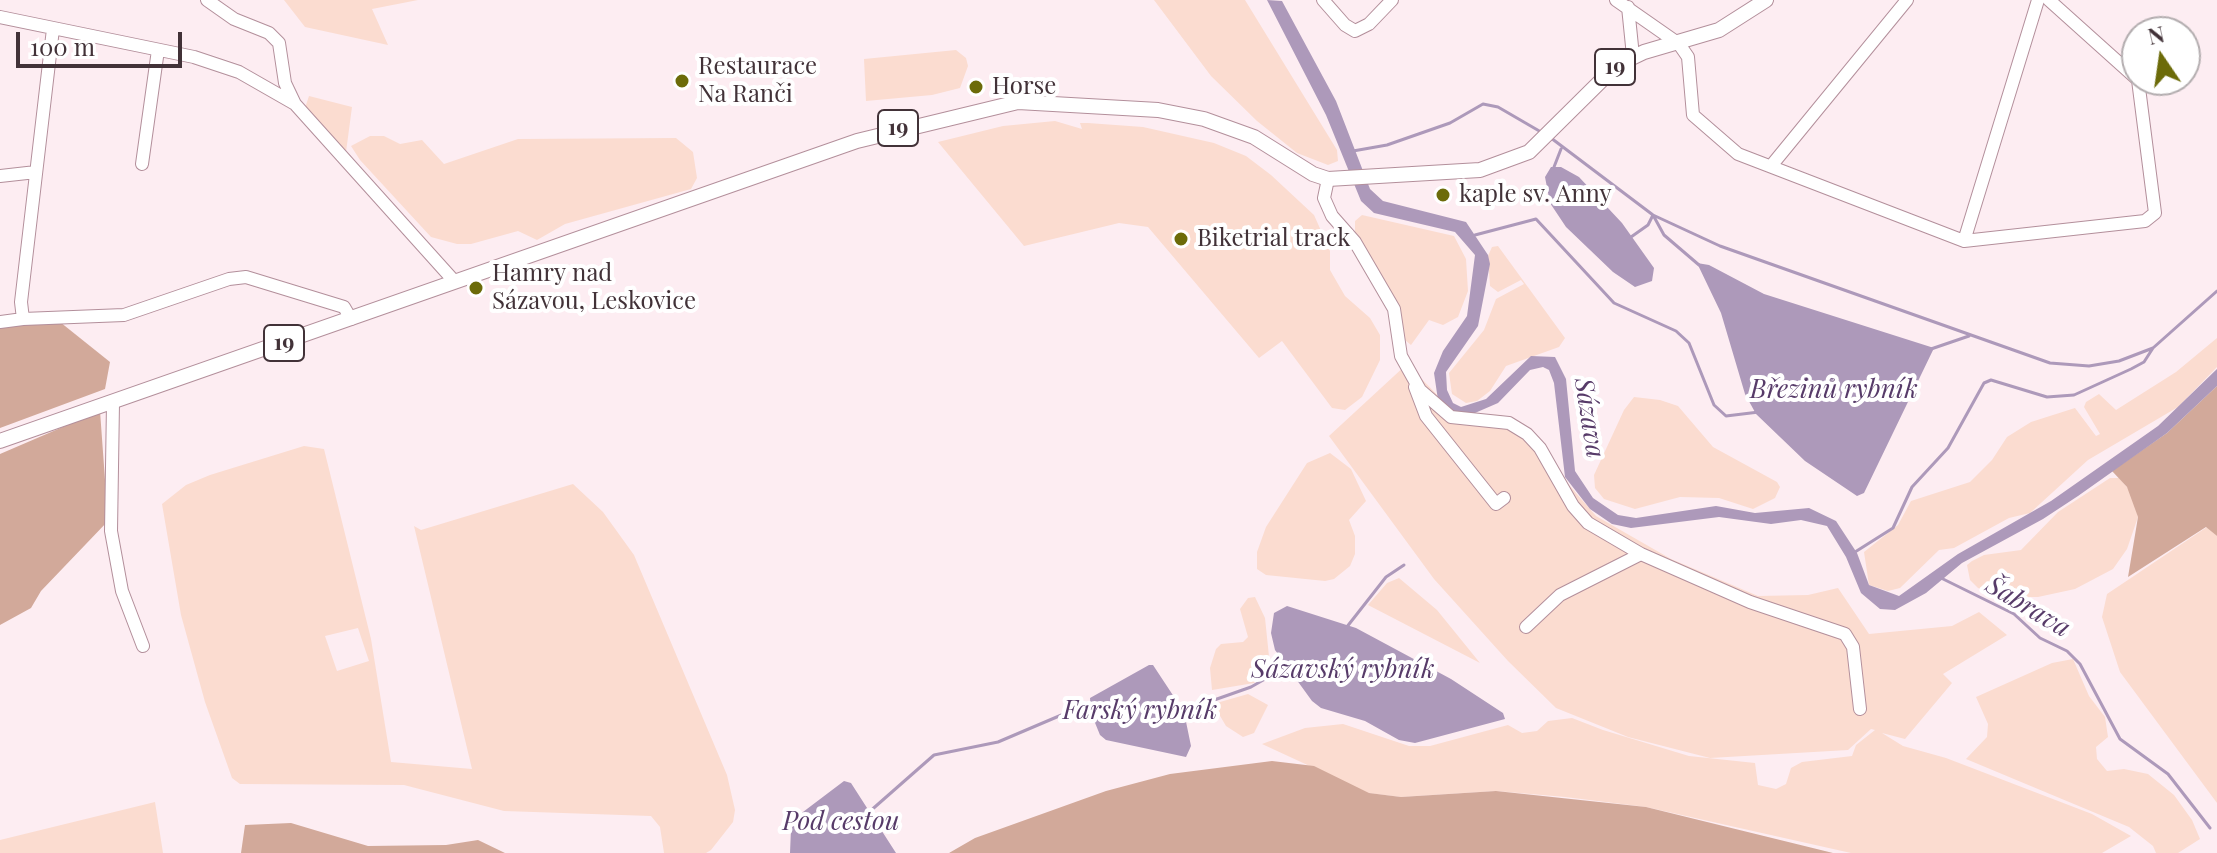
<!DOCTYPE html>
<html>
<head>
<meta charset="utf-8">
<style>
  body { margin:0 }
  #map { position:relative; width:2217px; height:853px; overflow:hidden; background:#fdedf2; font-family:"Playfair Display",serif }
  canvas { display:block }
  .north { position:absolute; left:2121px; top:16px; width:80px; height:80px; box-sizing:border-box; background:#fff; border:2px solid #b3adaf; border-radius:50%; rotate:347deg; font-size:22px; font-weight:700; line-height:32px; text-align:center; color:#423238 }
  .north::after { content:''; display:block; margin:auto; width:28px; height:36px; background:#6c6b09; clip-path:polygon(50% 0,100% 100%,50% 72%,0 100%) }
  .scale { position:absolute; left:16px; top:32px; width:166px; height:36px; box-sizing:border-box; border:4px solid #423238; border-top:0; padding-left:10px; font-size:24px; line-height:28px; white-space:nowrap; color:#423238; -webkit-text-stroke:6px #fff; paint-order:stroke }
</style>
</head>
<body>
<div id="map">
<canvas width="2217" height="853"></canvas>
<div class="north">N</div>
<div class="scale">100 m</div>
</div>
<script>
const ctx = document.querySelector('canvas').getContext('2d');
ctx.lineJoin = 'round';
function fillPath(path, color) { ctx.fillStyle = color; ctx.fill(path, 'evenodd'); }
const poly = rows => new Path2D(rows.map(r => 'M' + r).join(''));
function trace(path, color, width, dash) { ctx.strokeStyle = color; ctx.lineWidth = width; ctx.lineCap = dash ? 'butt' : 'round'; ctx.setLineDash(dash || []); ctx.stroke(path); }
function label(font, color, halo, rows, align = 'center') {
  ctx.font = font + ' "Playfair Display",serif'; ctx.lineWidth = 8; ctx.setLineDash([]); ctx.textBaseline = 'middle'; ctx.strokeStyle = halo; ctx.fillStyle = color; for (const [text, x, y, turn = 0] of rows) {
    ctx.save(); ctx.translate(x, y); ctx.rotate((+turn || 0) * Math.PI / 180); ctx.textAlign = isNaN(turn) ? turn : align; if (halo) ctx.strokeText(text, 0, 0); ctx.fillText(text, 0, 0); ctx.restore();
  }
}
const green = poly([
  [284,0,418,0,372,9,388,45,305,27],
  [1154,0,1245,0,1337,150,1338,161,1328,165,1297,153,1257,121,1211,76],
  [956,50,966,58,968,66,960,88,932,95,866,101,864,59],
  [309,96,352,107,346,152,305,108],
  [1055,121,1082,129,1080,123,1088,123,1143,127,1214,143,1246,156,1271,175,1314,215,1330,251,1330,270,1345,296,1370,318,1380,335,1380,360,1362,397,1345,410,1332,408,1282,341,1259,358,1148,227,1119,223,1024,246,938,142,1003,126],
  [370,136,384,136,400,144,422,140,444,164,518,139,676,138,693,152,697,178,691,189,565,224,537,240,518,231,471,244,457,244,431,237,360,160,351,146],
  [1362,215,1454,236,1466,259,1468,291,1458,317,1443,325,1429,320,1411,345,1405,340,1373,263,1355,233,1355,221],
  [1498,246,1565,338,1559,347,1506,366,1490,391,1477,401,1466,403,1452,394,1449,373,1484,330,1496,299,1524,284,1521,280,1498,292,1490,286,1488,256,1492,247],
  [2217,338,2217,367,2178,407,2088,460,2030,513,2009,518,1954,548,1939,550,1900,588,1888,591,1869,585,1864,552,1898,525,1911,501,1970,482,1992,460,2007,437,2031,422,2075,408,2096,436,2100,434,2084,407,2086,402,2099,394,2116,410,2176,372],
  [1407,364,1455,413,1501,415,1535,433,1569,485,1596,516,1671,559,1758,596,1808,595,1838,588,1869,634,1952,626,1979,612,2007,635,1943,674,1952,683,1905,739,1882,733,1903,746,1946,758,2092,814,2131,836,2102,853,1851,853,1646,807,1565,797,1496,791,1401,797,1368,793,1262,744,1305,728,1343,724,1409,746,1430,746,1508,725,1522,733,1537,731,1548,721,1572,718,1603,730,1689,756,1755,763,1758,785,1776,789,1786,784,1791,768,1802,762,1852,756,1856,745,1875,730,1871,729,1848,750,1710,758,1628,737,1556,708,1508,661,1434,579,1329,436],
  [1634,397,1660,400,1678,406,1713,447,1777,482,1780,487,1775,498,1753,509,1719,498,1680,497,1635,509,1604,499,1595,488,1594,475,1624,410],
  [304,446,324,449,371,639,391,762,472,769,414,526,421,530,573,484,603,512,634,555,727,775,735,810,733,822,711,850,706,853,664,853,660,827,651,816,504,811,404,785,240,784,232,778,205,702,181,615,162,504,186,485,210,475],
  [358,628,369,661,337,671,325,636],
  [1330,453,1351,469,1366,501,1349,520,1355,536,1355,554,1350,566,1334,579,1325,581,1266,575,1257,569,1257,552,1266,527,1307,463],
  [2110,478,2119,478,2132,493,2138,517,2127,549,2113,569,2075,589,2038,597,2004,597,1978,588,1970,580,1967,565,1972,561,1984,555,2021,550,2058,512],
  [2207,527,2217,536,2217,803,2120,672,2102,617,2107,594],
  [1399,578,1437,610,1480,663,1368,605,1387,583],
  [1255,597,1265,618,1270,666,1254,683,1212,690,1210,668,1216,649,1221,644,1243,642,1248,637,1240,609,1248,598],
  [2073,659,2089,696,2105,717,2108,737,2096,747,2097,759,2107,771,2124,769,2148,774,2174,795,2192,820,2200,839,2178,853,2156,853,2153,846,2129,827,1966,759,1987,737,1988,724,1976,697,2052,663],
  [1248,694,1268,705,1254,733,1243,737,1226,726,1213,704],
  [155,802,163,853,0,853,0,840]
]);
const forest = poly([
  [60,322,110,362,105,389,0,428,0,324],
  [2217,386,2217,536,2206,527,2128,577,2138,517,2127,487,2112,471,2167,433],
  [100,411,108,521,41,591,31,608,0,625,0,454],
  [1272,761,1314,766,1369,793,1401,797,1496,791,1646,807,1833,853,949,853,975,838,1106,791,1170,774],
  [291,823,368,846,446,845,478,840,505,853,241,853,245,825]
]);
const water = poly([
  [1267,0,1282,1,1336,101,1370,189,1383,201,1466,222,1488,255,1490,264,1478,326,1446,372,1447,390,1453,403,1461,407,1486,399,1531,356,1555,357,1566,379,1575,471,1593,498,1618,515,1636,518,1716,506,1755,513,1809,508,1836,521,1857,553,1869,585,1899,596,1958,554,2051,501,2158,426,2217,369,2217,386,2167,433,2078,496,2043,519,1962,563,1926,593,1895,610,1880,609,1861,593,1846,557,1827,526,1801,520,1771,524,1719,517,1631,528,1612,524,1590,509,1565,477,1554,383,1549,370,1543,367,1530,370,1498,403,1468,416,1461,417,1438,400,1434,373,1443,351,1467,316,1475,255,1455,232,1374,213,1361,201,1326,115],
  [1551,167,1561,167,1579,177,1622,223,1654,268,1652,281,1635,287,1613,272,1566,227,1550,203,1545,177],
  [1697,263,1709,265,1764,294,1934,348,1864,493,1857,496,1805,461,1756,414,1745,394,1721,313],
  [1287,606,1356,628,1451,679,1503,713,1505,719,1415,743,1399,740,1365,721,1321,708,1312,701,1275,650,1271,633,1274,613],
  [1149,665,1153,665,1184,712,1191,746,1186,757,1106,740,1100,735,1091,713,1090,698],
  [844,781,851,783,896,853,790,853,791,829,799,815]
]);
const stream = poly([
  [1551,138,1653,215,1720,246,2050,363,2089,366,2119,361,2153,348,2217,291],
  [1353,151,1387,145,1450,123,1483,104,1498,107,1541,132],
  [1554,167,1561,149],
  [1653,215,1664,235,1699,265],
  [1475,235,1536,219,1614,303,1676,331,1689,343,1714,405,1726,416,1759,412],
  [1631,237,1648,225,1653,215],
  [1931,349,1969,336],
  [1855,552,1893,528,1912,487,1948,448,1984,383,1991,380,2047,397,2074,395,2131,369,2144,362,2153,348],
  [1939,577,2014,614,2040,638,2067,651,2080,664,2120,739,2168,774,2210,828],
  [1346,628,1386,577,1404,565],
  [1183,711,1251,687,1286,667],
  [868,813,934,755,998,742,1092,702]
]);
const minor = poly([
  [207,0,234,19,269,33,279,43,285,83,295,104,455,282],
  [1323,0,1345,25,1355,31,1369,24,1392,0],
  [1616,0,1679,44,1688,57,1693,115,1738,154,1964,241,2145,221,2155,213,2138,80],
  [2049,0,2137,79],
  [1628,7,1633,56],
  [0,17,194,57,239,72,295,104],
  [53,29,21,302,23,319,124,315,229,279,246,277,344,307,351,319],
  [142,164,158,50],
  [1771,166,1907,0],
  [0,176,36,172],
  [1328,179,1324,198,1332,216,1355,242,1394,309,1401,356,1420,390,1451,417,1509,423,1527,434,1540,448,1573,506,1588,523,1641,554,1750,602,1845,634,1853,647,1860,709],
  [1964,241,2038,0],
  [0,322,23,319],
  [1415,387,1426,416,1496,504,1504,498],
  [113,403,111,531,122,591,143,646],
  [1526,627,1560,595,1641,554]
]);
const major = poly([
  [0,441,857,141,1018,102,1158,110,1204,119,1254,137,1313,174,1328,179,1480,170,1529,152,1617,65,1644,52,1719,30,1766,0]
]);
const markers = [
  [682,81,8,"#6c6b09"],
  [976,87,8,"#6c6b09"],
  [1443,195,8,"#6c6b09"],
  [1181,239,8,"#6c6b09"],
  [476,288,8,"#6c6b09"]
];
const shields = [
  [1615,67,40],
  [898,128,40],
  [284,343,40]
];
const shieldNames = [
  ["19",1615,67],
  ["19",898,128],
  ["19",284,343]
];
const poiNames = [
  ["Restaurace",698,67],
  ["Na Ranči",698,95],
  ["Horse",992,87],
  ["kaple sv. Anny",1459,195],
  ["Biketrial track",1197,239],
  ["Hamry nad",492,274],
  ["Sázavou, Leskovice",492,302]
];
const waterNames = [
  ["Březinů rybník",1834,390],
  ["Sázava",1589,418,81],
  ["Šabrava",2028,607,31],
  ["Sázavský rybník",1343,670],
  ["Farský rybník",1140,711],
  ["Pod cestou",841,822]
];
fillPath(green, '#fbdcd0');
fillPath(forest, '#d2a99a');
fillPath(water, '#ad99ba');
trace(stream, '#ad99ba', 3);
trace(minor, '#b38f9b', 14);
trace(major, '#b38f9b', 16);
trace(minor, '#fff', 12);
trace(major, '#fff', 14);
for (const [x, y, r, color] of markers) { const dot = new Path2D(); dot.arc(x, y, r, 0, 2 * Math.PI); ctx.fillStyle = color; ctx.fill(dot); trace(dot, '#fff', 3); }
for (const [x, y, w] of shields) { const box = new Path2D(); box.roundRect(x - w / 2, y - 18, w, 36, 6); ctx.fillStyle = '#fff'; ctx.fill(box); trace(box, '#423238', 2); }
label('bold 22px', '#423238', null, shieldNames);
label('24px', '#423238', '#fff', poiNames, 'left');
label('italic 26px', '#573b69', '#fff', waterNames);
</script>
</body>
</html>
